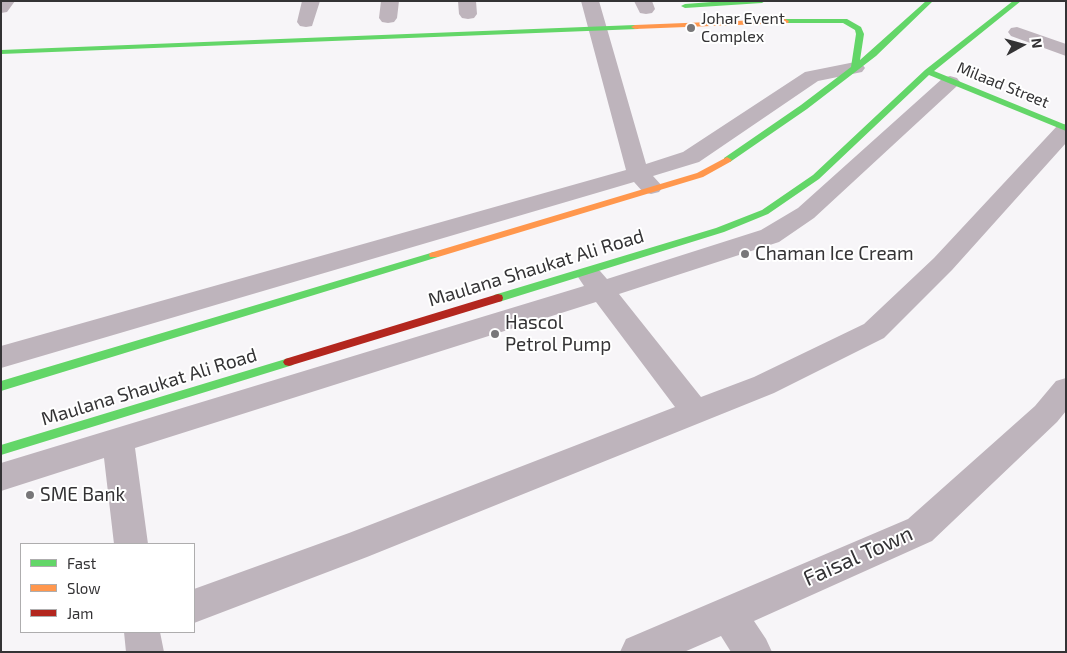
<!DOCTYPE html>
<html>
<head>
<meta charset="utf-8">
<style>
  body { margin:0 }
  #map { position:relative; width:1067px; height:653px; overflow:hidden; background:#f7f5f8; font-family:"Exo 2",sans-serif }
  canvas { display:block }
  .frame { position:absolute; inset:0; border:2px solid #343335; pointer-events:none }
  .legend { position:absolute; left:20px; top:543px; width:175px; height:90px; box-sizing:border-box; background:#fff; border:1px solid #aeadae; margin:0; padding:6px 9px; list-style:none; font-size:15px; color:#343335 }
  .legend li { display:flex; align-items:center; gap:10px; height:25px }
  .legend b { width:25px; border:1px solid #aeadae }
  .north { position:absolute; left:997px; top:20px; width:50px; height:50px; -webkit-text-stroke:4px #fff; paint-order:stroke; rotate:83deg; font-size:14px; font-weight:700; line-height:20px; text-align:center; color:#343335 }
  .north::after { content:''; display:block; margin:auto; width:18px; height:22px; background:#343335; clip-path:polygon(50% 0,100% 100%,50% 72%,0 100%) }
</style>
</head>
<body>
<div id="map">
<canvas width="1067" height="653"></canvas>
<div class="frame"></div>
<ul class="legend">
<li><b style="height:6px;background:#63d668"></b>Fast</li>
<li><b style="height:6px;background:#ff974d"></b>Slow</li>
<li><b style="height:6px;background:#b3261e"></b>Jam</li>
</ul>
<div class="north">N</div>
</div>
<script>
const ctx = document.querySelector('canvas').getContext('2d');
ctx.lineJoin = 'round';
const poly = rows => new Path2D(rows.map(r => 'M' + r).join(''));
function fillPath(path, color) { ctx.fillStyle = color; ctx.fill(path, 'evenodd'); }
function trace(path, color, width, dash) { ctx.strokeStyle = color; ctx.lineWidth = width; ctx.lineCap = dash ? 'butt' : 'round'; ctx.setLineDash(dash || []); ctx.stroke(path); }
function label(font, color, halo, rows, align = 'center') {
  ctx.font = font + ' "Exo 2",sans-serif'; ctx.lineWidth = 4; ctx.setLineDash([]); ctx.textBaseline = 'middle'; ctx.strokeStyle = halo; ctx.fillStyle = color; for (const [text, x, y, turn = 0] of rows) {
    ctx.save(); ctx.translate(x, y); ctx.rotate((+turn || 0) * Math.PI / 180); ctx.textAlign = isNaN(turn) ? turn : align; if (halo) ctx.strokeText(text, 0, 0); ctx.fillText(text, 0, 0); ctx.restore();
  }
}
const street = poly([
  [1,1,15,1,7,12,1,13,1,1],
  [302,1,320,1,312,26,306,27,300,26,297,22,302,1],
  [381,1,399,1,397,18,394,22,388,23,382,22,379,18,381,1],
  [458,1,476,1,477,14,474,18,468,19,462,18,459,14,458,1],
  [581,1,599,1,646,164,683,152,805,72,855,62,862,64,865,68,862,72,818,81,699,162,653,176,663,187,659,192,651,194,643,192,634,182,1,368,1,346,626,170,581,1],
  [634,1,652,1,655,9,652,13,646,14,640,13,634,1],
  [1017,27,1066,44,1066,56,1011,36,1008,32,1011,28,1017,27],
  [950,76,957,78,960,82,957,86,814,218,779,242,619,294,701,397,754,377,864,324,934,258,1058,125,1066,124,1066,143,952,270,884,338,774,393,367,557,194,623,194,589,349,533,675,407,596,302,135,448,148,544,114,544,104,458,1,491,1,463,584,286,578,277,582,271,591,268,600,271,607,279,761,230,798,208,943,78,950,76],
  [1066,378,1066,411,1057,422,932,541,754,621,766,639,772,652,731,652,721,636,684,652,620,652,626,639,908,519,1035,406,1056,381,1066,378],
  [124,632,160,632,164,652,126,652,124,632]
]);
const fast = poly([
  [725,1,765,1,762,3,685,8,681,6,685,4,725,1],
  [926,1,933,1,876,56,807,109,730,162,724,162,724,158,801,105,851,67,856,34,855,30,843,23,785,23,781,21,782,19,847,19,861,27,864,34,860,60,926,1],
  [1013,1,1021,1,934,71,1066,125,1066,131,929,75,819,179,768,214,724,232,502,301,498,302,493,298,494,295,716,228,762,210,813,175,925,70,1013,1],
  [635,25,639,27,638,29,1,54,1,50,635,25],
  [434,252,438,253,439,255,438,257,1,391,1,381,434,252],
  [289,358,293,359,295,362,293,365,1,455,1,445,289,358]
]);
const slow = poly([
  [785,19,789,21,788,23,635,29,631,27,635,25,785,19],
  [727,157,732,160,730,162,703,177,438,257,430,257,429,255,430,253,697,173,727,157]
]);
const jam = poly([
  [498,294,502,295,503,298,502,301,289,366,285,365,283,362,285,359,498,294]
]);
const markers = [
  [691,28,5,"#787779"],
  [745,254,5,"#787779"],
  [495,334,5,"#787779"],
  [30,495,5,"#787779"]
];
const farPoinames = [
  ["Johar Event",701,19],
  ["Complex",701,37]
];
const farStreetnames = [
  ["Milaad Street",1003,85,22]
];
const poiNames = [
  ["Chaman Ice Cream",755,254],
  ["Hascol",505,323],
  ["Petrol Pump",505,345],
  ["SME Bank",40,495]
];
const streetNames = [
  ["Maulana Shaukat Ali Road",536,268,-17],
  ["Maulana Shaukat Ali Road",149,387,-17]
];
const nearStreetnames = [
  ["Faisal Town",858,556,-24]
];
fillPath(street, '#beb4bc');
fillPath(fast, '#63d668');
fillPath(slow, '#ff974d');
fillPath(jam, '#b3261e');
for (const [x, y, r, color] of markers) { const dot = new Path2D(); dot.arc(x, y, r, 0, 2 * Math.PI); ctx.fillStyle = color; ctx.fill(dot); trace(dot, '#fff', 2); }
label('16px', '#343335', '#fff', farPoinames, 'left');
label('16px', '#343335', '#fff', farStreetnames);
label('19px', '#343335', '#fff', poiNames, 'left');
label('19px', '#343335', '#fff', streetNames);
label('22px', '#343335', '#fff', nearStreetnames);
</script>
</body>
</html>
